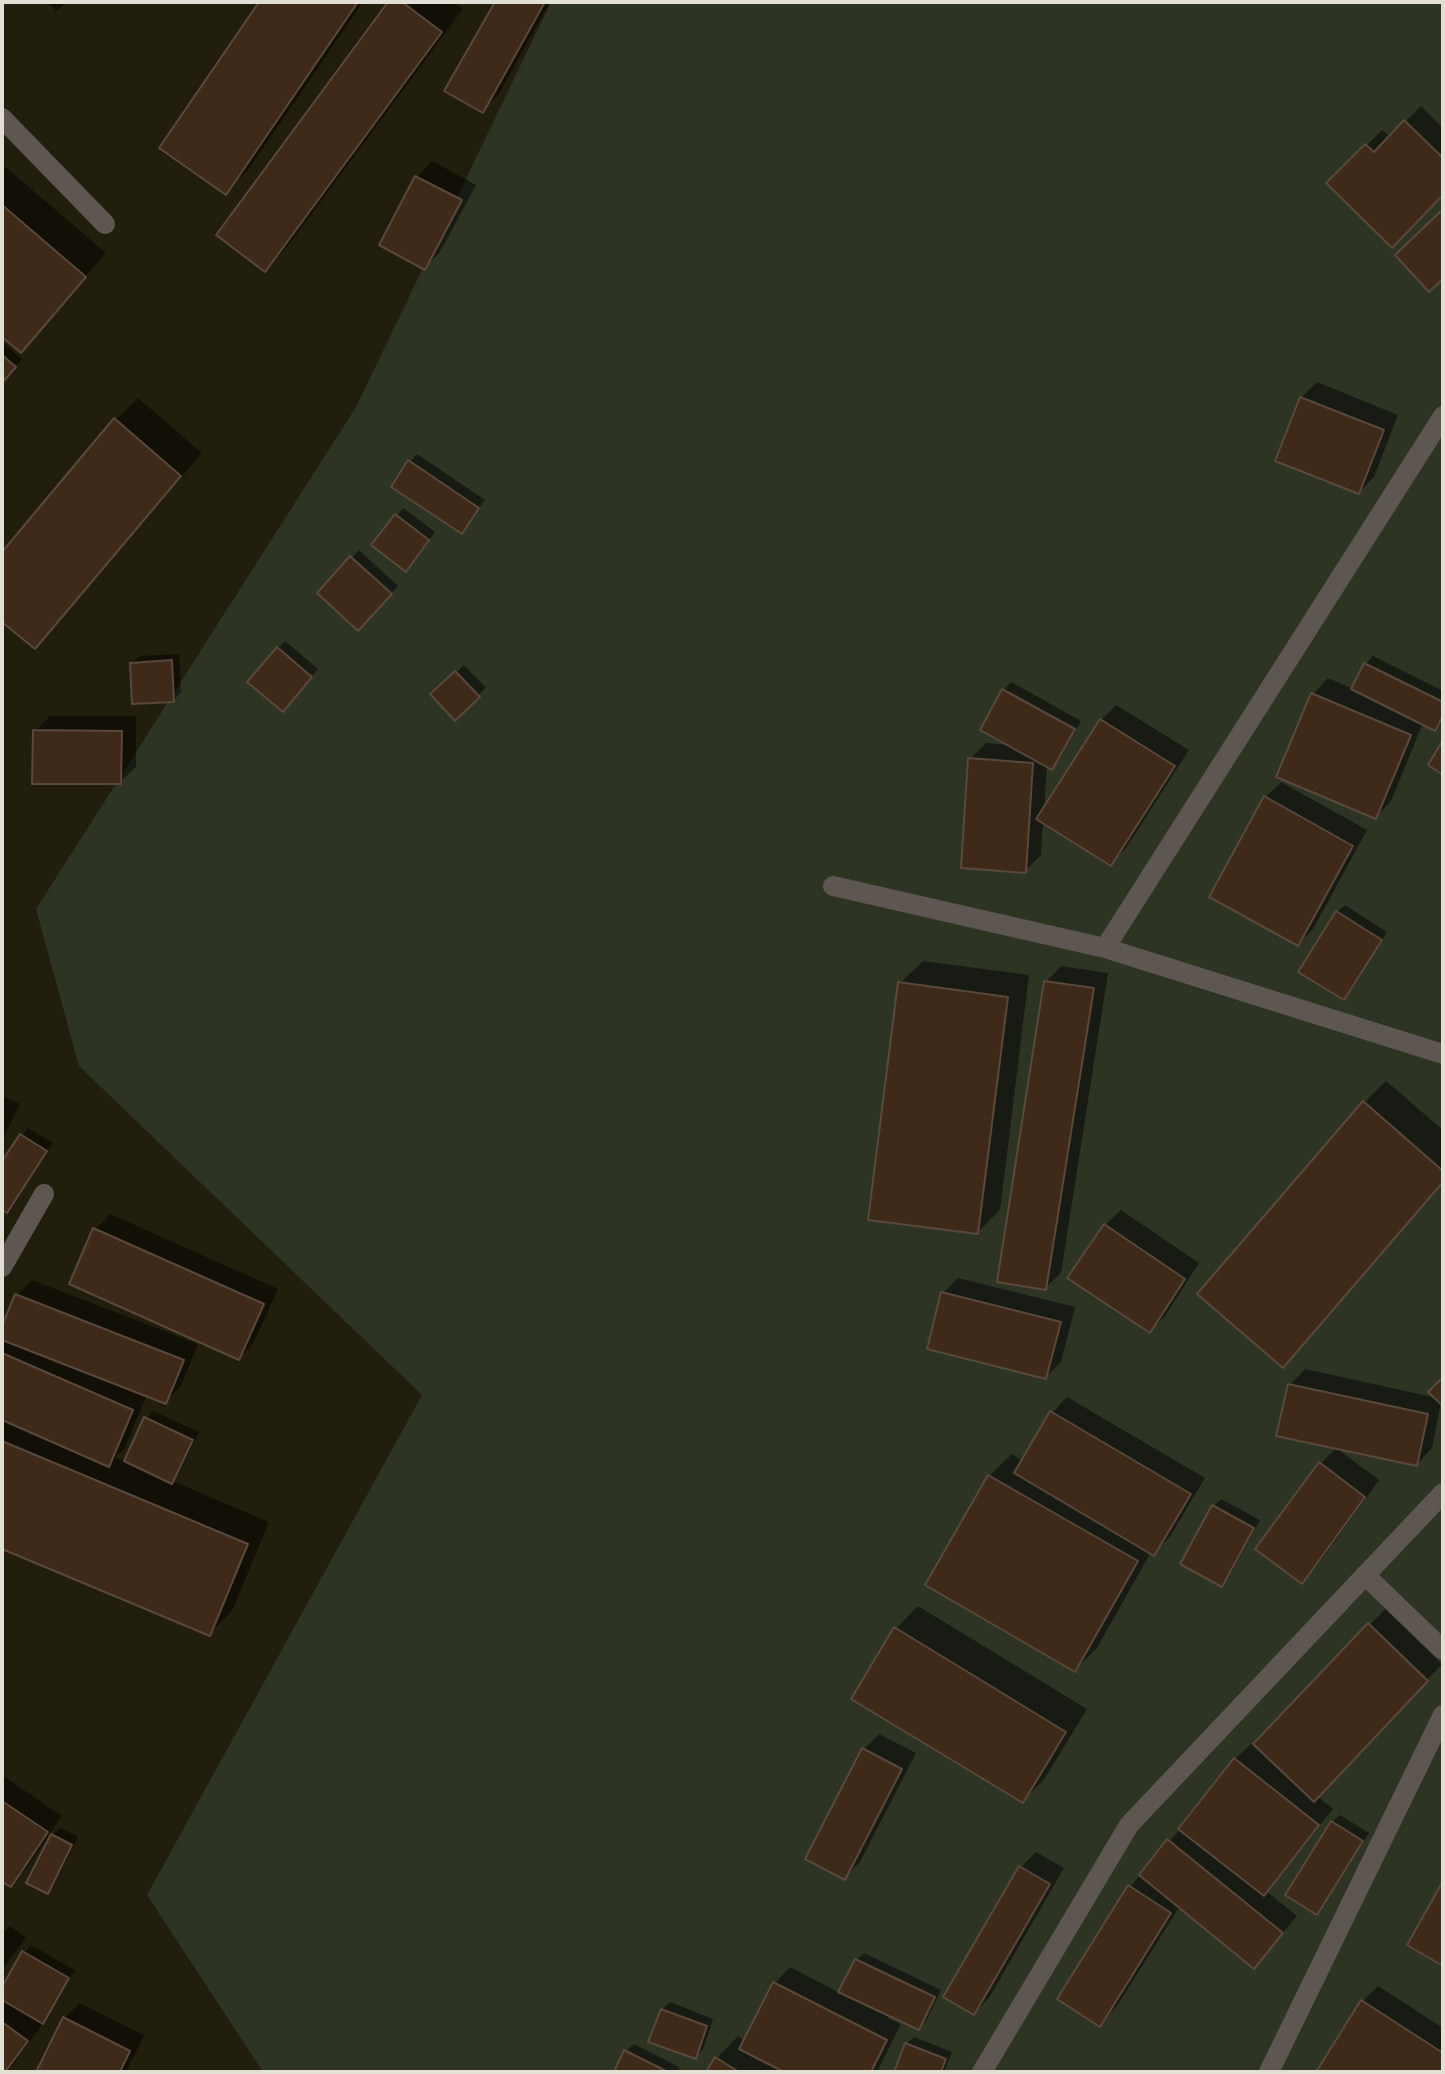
<!DOCTYPE html>
<html>
<head>
<meta charset="utf-8">
<style>
  body { margin:0 }
  #map { position:relative; width:1445px; height:2074px; overflow:hidden; background:#221e0d; font-family:"Alegreya Sans",sans-serif }
  canvas { display:block }
  .frame { position:absolute; inset:0; border:4px solid #e2e0d5; pointer-events:none }
</style>
</head>
<body>
<div id="map">
<canvas width="1445" height="2074"></canvas>
<div class="frame"></div>
</div>
<script>
const ctx = document.querySelector('canvas').getContext('2d');
ctx.lineJoin = 'round';
function fillPath(path, color) { ctx.fillStyle = color; ctx.fill(path, 'evenodd'); }
const poly = rows => new Path2D(rows.map(r => 'M' + r).join(''));
function trace(path, color, width, dash) { ctx.strokeStyle = color; ctx.lineWidth = width; ctx.lineCap = dash ? 'butt' : 'round'; ctx.setLineDash(dash || []); ctx.stroke(path); }
const green = poly([
  [551,2,1443,2,1443,2072,263,2072,147,1895,422,1395,79,1066,36,909,356,407]
]);
const shadow = poly([
  [46,2,66,2,57,11],
  [261,2,363,2,248,170,225,192],
  [390,2,453,2,463,9,287,247,265,270],
  [497,2,550,2,498,95,482,110],
  [1421,106,1443,128,1443,193,1329,183,1382,130,1390,137],
  [432,161,476,185,440,252,425,267,381,244,417,177],
  [2,164,106,253,21,350,2,334],
  [2,341,22,359,2,381],
  [1317,382,1398,415,1374,477,1359,492,1301,398],
  [138,398,202,453,56,625,34,647,2,619,2,555,116,420],
  [417,454,485,500,462,532,410,462],
  [403,508,435,532,413,562,374,545],
  [359,550,398,586,366,621,320,593],
  [285,641,318,669,290,702,278,648],
  [179,654,181,692,174,700,132,663,140,656],
  [1373,656,1443,691,1442,722,1435,729,1423,723,1391,801,1376,817,1279,776,1313,694,1328,678,1354,689,1366,664],
  [464,665,486,688,455,718,433,694],
  [1011,682,1081,721,1059,760,1051,767,1047,765,1044,811,1101,720,1116,705,1189,750,1126,848,1111,864,1043,821,1041,855,1025,871,970,759,986,743,1012,745,983,729,1004,690],
  [50,716,136,716,136,767,120,782,35,731],
  [1281,782,1367,830,1313,929,1298,944,1266,797],
  [1345,905,1387,932,1351,991,1344,998,1337,912],
  [923,961,1029,975,1000,1210,978,1232,900,983],
  [1061,966,1108,973,1061,1273,1045,1288,1046,982],
  [1386,1081,1443,1130,1443,1183,1305,1343,1283,1365,1364,1103],
  [2,1096,20,1104,2,1141],
  [28,1128,53,1143,6,1210,2,1208,2,1165],
  [1121,1210,1199,1263,1165,1316,1150,1331,1105,1225],
  [110,1214,278,1289,254,1342,239,1358,95,1230],
  [958,1278,1075,1307,1061,1362,1046,1377,943,1293],
  [32,1280,198,1344,181,1386,165,1402,147,1395,124,1449,115,1457,126,1462,146,1419,153,1411,199,1432,179,1474,172,1481,269,1522,232,1611,210,1634,2,1547,2,1331,17,1295],
  [1305,1369,1437,1398,1443,1380,1443,1403,1441,1402,1432,1448,1417,1464,1290,1385],
  [1067,1397,1205,1478,1169,1538,1153,1554,1151,1552,1097,1648,1075,1670,989,1476,1012,1454,1023,1461,1052,1413],
  [1336,1448,1379,1480,1317,1566,1302,1581,1258,1548,1321,1463],
  [1221,1499,1260,1520,1229,1577,1221,1584,1183,1563,1214,1506],
  [918,1606,1087,1709,1045,1778,1023,1801,896,1629],
  [1385,1609,1442,1664,1317,1796,1333,1809,1266,1891,1297,1916,1254,1966,1180,1906,1115,2009,1099,2024,1130,1887,1183,1826,1235,1759,1251,1744,1254,1746],
  [879,1734,916,1753,860,1862,844,1878,864,1749],
  [2,1775,62,1816,26,1869,10,1885,2,1879],
  [1340,1815,1369,1833,1324,1905,1316,1912,1332,1822],
  [60,1828,78,1837,55,1884,48,1891,53,1835],
  [1036,1852,1064,1868,989,1998,974,2013,945,1996,1021,1867],
  [10,1926,26,1938,2,1970,2,1934],
  [31,1945,75,1970,50,2014,7,2072,2,2072,2,1991,24,1953],
  [864,1953,941,1990,926,2021,919,2028,890,2015,888,2018,901,2024,877,2072,708,2072,716,2059,738,2036,746,2041,775,1983,790,1967,840,1993,856,1960],
  [1378,1986,1443,2028,1443,2072,1363,2001],
  [670,2002,713,2019,703,2050,695,2057,662,2010],
  [80,2003,144,2035,126,2072,38,2072,64,2018],
  [914,2037,952,2052,944,2072,896,2072,906,2044],
  [634,2044,679,2067,677,2072,616,2072,626,2051]
]);
const building = poly([
  [259,2,358,2,226,195,159,148,259,2],
  [388,2,402,2,442,32,265,272,216,235,388,2],
  [495,2,545,2,483,113,444,91,495,2],
  [1404,120,1443,158,1443,195,1392,248,1326,183,1365,144,1374,152,1404,120],
  [415,176,462,200,425,270,379,245,415,176],
  [2,205,86,277,21,353,2,337,2,205],
  [1443,209,1443,279,1429,292,1395,255,1443,209],
  [2,355,16,367,2,383,2,355],
  [1300,397,1384,430,1359,494,1275,461,1300,397],
  [114,418,181,476,35,649,2,622,2,552,114,418],
  [408,460,479,508,462,534,391,487,408,460],
  [395,514,429,540,406,572,371,545,395,514],
  [350,556,392,594,358,631,317,593,350,556],
  [277,647,312,677,283,712,247,682,277,647],
  [172,660,174,702,132,704,130,663,172,660],
  [1364,663,1443,702,1443,716,1435,731,1351,689,1364,663],
  [455,671,480,697,455,721,430,694,455,671],
  [1002,689,1075,729,1052,770,980,730,1002,689],
  [1311,693,1411,735,1376,819,1276,777,1311,693],
  [1100,719,1175,766,1111,866,1036,819,1100,719],
  [33,730,122,731,121,784,32,784,33,730],
  [1443,740,1443,775,1428,765,1443,740],
  [968,758,1033,763,1026,873,961,868,968,758],
  [1264,796,1353,846,1298,946,1209,897,1264,796],
  [1336,911,1382,940,1344,1000,1298,972,1336,911],
  [1044,981,1094,988,1046,1290,997,1282,1044,981],
  [898,982,1008,997,978,1234,868,1220,898,982],
  [1363,1101,1443,1171,1443,1182,1283,1368,1197,1294,1363,1101],
  [20,1134,47,1151,7,1213,2,1210,2,1161,20,1134],
  [1104,1224,1185,1279,1150,1333,1067,1278,1104,1224],
  [93,1228,264,1304,239,1360,69,1284,93,1228],
  [941,1292,1061,1322,1046,1379,927,1349,941,1292],
  [15,1294,184,1360,166,1404,2,1340,2,1326,15,1294],
  [2,1353,133,1410,109,1467,2,1420,2,1353],
  [1443,1377,1443,1406,1428,1392,1443,1377],
  [1288,1384,1428,1414,1417,1466,1276,1436,1288,1384],
  [1050,1411,1191,1494,1154,1556,1014,1473,1050,1411],
  [144,1417,193,1440,172,1484,124,1461,144,1417],
  [2,1441,248,1544,210,1636,2,1549,2,1441],
  [1319,1462,1365,1497,1302,1584,1255,1549,1319,1462],
  [988,1475,1138,1561,1075,1672,925,1585,988,1475],
  [1212,1505,1254,1528,1222,1587,1180,1564,1212,1505],
  [1368,1623,1428,1681,1314,1802,1253,1744,1368,1623],
  [894,1627,1066,1732,1023,1803,851,1699,894,1627],
  [862,1748,902,1769,845,1880,805,1859,862,1748],
  [1234,1758,1319,1825,1264,1896,1178,1829,1234,1758],
  [2,1801,48,1832,11,1887,2,1882,2,1801],
  [1331,1821,1363,1841,1317,1915,1285,1895,1331,1821],
  [51,1834,72,1845,48,1894,26,1883,51,1834],
  [1167,1839,1283,1933,1254,1969,1139,1875,1167,1839],
  [1019,1866,1050,1884,974,2015,943,1997,1019,1866],
  [1443,1881,1443,1966,1407,1945,1443,1881],
  [1128,1885,1171,1913,1100,2027,1057,1999,1128,1885],
  [22,1951,69,1978,43,2024,2,2000,2,1987,22,1951],
  [855,1959,935,1997,919,2030,838,1992,855,1959],
  [773,1982,887,2040,871,2072,784,2072,739,2049,773,1982],
  [1361,2000,1443,2053,1443,2072,1316,2072,1361,2000],
  [661,2009,707,2026,696,2059,648,2042,661,2009],
  [63,2017,130,2051,120,2072,36,2072,63,2017],
  [2,2022,28,2041,5,2072,2,2072,2,2022],
  [905,2043,946,2059,941,2072,894,2072,905,2043],
  [624,2050,668,2072,614,2072,624,2050],
  [715,2057,739,2072,706,2072,715,2057]
]);
const street = poly([
  [2,118,105,224],
  [833,886,1105,948,1443,1054],
  [1105,948,1443,416],
  [2,1267,44,1194],
  [1365,1575,1443,1650],
  [982,2072,1129,1825,1443,1493],
  [1269,2072,1443,1715]
]);
fillPath(green, '#2d3424');
fillPath(shadow, '#0007');
fillPath(building, '#3f2a1a');
trace(building, '#59483c', 2);
trace(street, '#5e5651', 20);
</script>
</body>
</html>
